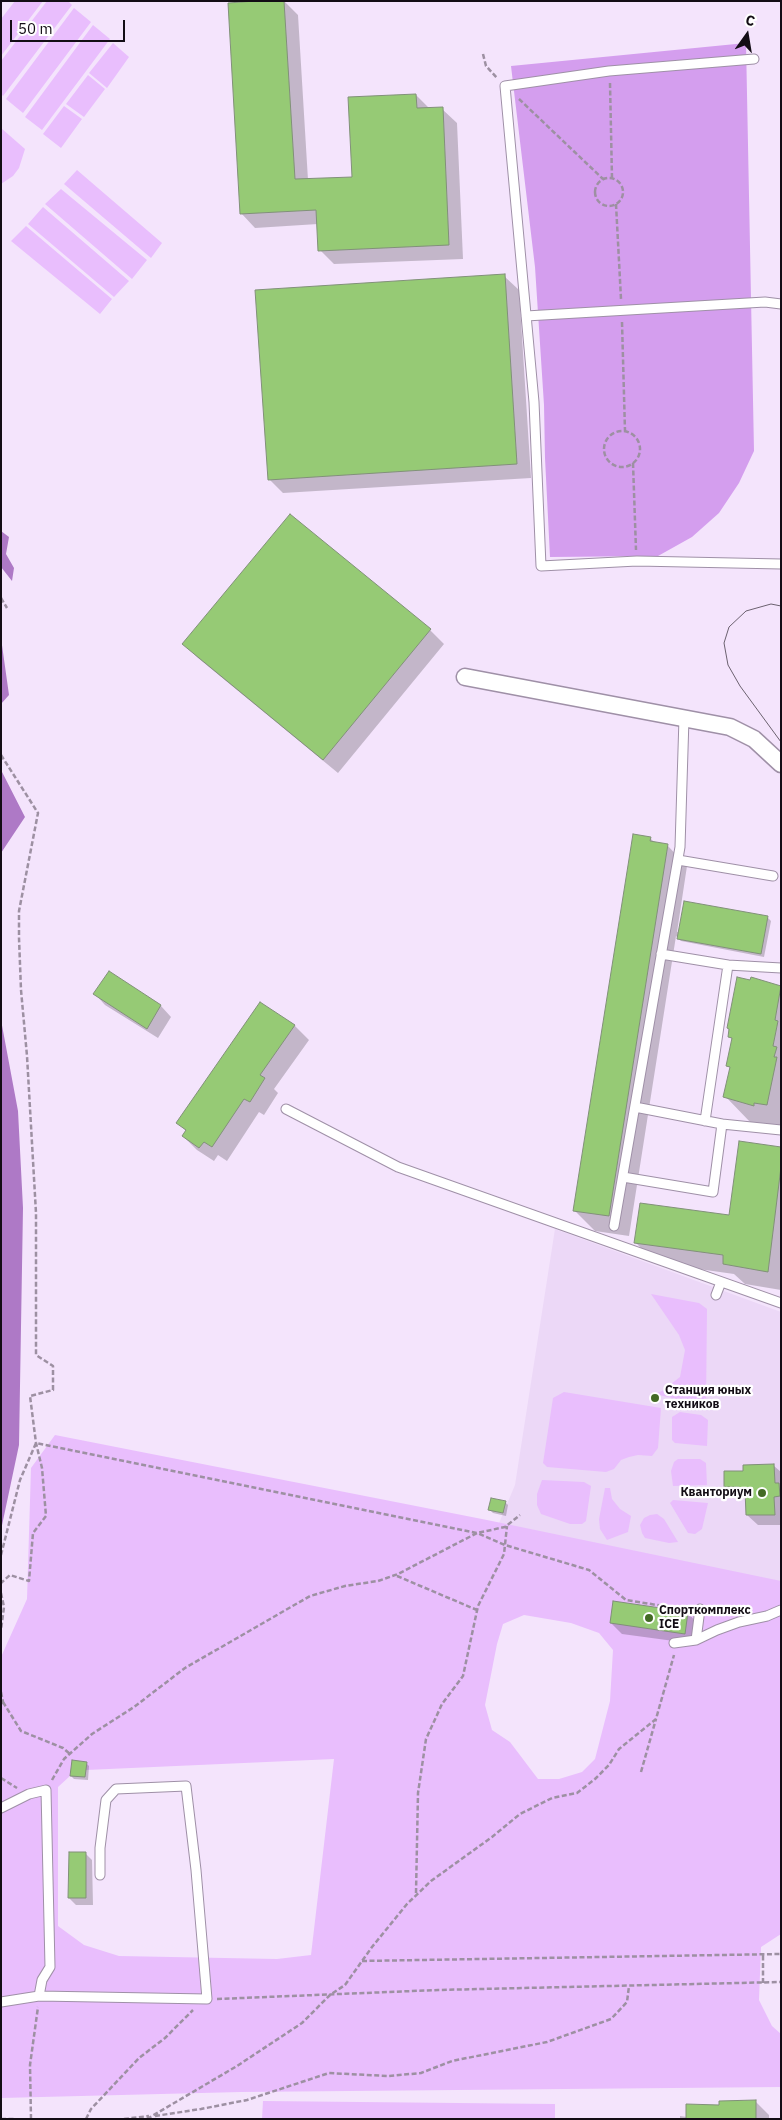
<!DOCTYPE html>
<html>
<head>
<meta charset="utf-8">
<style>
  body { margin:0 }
  #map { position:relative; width:782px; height:2120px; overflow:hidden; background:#f4e4fc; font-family:"IBM Plex Sans",sans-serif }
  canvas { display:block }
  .frame { position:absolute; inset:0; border:2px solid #130d15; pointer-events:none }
  .north { position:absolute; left:722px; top:10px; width:50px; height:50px; -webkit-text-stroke:4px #fff; paint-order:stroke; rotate:13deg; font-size:14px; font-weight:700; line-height:20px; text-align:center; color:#130d15 }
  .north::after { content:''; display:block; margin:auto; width:18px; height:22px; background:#130d15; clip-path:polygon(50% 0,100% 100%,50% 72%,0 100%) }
  .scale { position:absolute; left:10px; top:20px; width:115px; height:22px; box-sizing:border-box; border:2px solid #130d15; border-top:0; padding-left:6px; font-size:15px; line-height:18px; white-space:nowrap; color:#130d15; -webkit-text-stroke:4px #fff; paint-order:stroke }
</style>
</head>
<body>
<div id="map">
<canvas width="782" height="2120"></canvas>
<div class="frame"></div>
<div class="north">С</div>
<div class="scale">50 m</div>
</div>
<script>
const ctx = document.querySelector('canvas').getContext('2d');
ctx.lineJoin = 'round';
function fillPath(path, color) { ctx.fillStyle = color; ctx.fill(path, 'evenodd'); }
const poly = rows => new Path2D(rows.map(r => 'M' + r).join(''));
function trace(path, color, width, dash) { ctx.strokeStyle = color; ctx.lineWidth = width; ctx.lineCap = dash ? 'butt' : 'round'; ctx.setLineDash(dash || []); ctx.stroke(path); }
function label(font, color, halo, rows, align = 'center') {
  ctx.font = font + ' "IBM Plex Sans",sans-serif'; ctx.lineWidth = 4.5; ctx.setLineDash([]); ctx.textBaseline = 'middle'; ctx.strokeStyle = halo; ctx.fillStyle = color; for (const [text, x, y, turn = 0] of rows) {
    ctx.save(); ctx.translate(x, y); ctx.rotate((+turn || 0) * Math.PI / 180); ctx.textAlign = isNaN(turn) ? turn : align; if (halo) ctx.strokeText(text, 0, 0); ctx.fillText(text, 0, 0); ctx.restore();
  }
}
const built = poly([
  [555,1229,781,1312,781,1592,497,1528,515,1485]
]);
const green = poly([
  [15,1,43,1,1,56,1,19],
  [47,1,68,1,72,5,3,96,1,94,1,61],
  [74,8,91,22,23,113,6,99],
  [93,25,110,39,42,130,25,117],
  [113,43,129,57,107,88,89,73],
  [88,75,105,89,84,117,66,104],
  [64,106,82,119,61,148,43,134],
  [1,128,25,149,19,168,13,176,1,184],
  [77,170,162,243,151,258,64,184],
  [61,189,147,260,132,279,45,204],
  [43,207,129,281,114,297,28,224],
  [26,226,112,299,100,314,11,241],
  [651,1294,699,1303,707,1309,706,1405,654,1394,662,1391,680,1377,685,1350,679,1335],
  [564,1392,661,1408,658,1448,652,1456,638,1455,629,1457,621,1460,614,1469,606,1472,547,1467,543,1463,553,1398],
  [680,1412,701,1415,708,1420,707,1446,675,1443,672,1440,672,1417],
  [55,1435,487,1520,781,1581,781,1934,761,1947,759,2000,772,2026,781,2034,781,2087,241,2092,1,2098,1,1657,27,1599,31,1468],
  [524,1615,571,1623,599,1633,613,1650,610,1701,595,1759,582,1772,559,1779,538,1779,510,1742,492,1730,485,1705,497,1644,503,1624],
  [334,1759,311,1955,277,1959,119,1956,84,1945,58,1926,58,1787,70,1776,85,1777,86,1770],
  [678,1459,700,1459,706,1463,707,1485,673,1486,671,1471,674,1462],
  [542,1480,584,1482,591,1486,586,1521,582,1524,570,1524,541,1514,537,1505,537,1494],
  [605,1488,610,1488,612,1499,620,1509,631,1516,628,1532,607,1540,600,1529,599,1519],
  [673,1500,708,1503,702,1529,695,1534,688,1533,670,1503],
  [657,1514,664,1519,678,1542,669,1543,645,1538,642,1533,640,1525,644,1518,650,1515],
  [263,2101,555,2104,555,2119,262,2119]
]);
const forest = poly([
  [746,43,754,451,739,483,719,513,692,537,658,556,550,557,545,458,544,405,535,267,511,66]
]);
const water = poly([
  [1,531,9,537,6,554,14,568,12,581,1,567],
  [1,638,9,695,1,704],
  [1,770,25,817,1,853],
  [1,1020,18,1111,23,1208,19,1445,1,1530]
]);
const shadow = poly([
  [277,1,284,1,298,15,308,180,353,178,416,95,430,109,442,109,457,123,463,259,334,264,320,250,318,224,255,228,241,213],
  [504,276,519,290,531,478,283,493,269,479],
  [290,515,430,630,444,644,338,773,198,658,184,644],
  [650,838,656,844,667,845,687,866,677,932,767,917,771,921,764,957,681,941,676,936,629,1236,595,1231,574,1210],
  [109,973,161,1006,171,1017,158,1038,105,1005,95,994],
  [781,987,781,1133,752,1124,725,1096,731,1068,728,1065,733,1040,729,1036],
  [261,1004,295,1026,309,1040,274,1089,278,1093,264,1115,259,1112,227,1161,218,1155,214,1161,197,1150,183,1136,186,1131,178,1123],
  [781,1148,781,1290,745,1284,734,1274,656,1263,636,1243,730,1216],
  [774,1466,781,1472,781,1525,758,1525,747,1515,746,1497,736,1498,726,1487,745,1472],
  [505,1502,508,1505,506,1516,493,1513,490,1510],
  [688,1613,698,1624,696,1644,622,1634,611,1623],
  [86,1763,89,1766,88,1780,74,1779,71,1776],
  [85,1853,92,1860,93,1905,76,1905,69,1898],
  [756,2102,769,2115,769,2119,680,2119,680,2116,687,2117,720,2106]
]);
const building = poly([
  [255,1,284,1,295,179,352,177,348,97,416,94,417,108,443,107,449,245,318,251,316,210,240,214,228,3,255,1],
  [505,274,517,464,268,480,255,290,505,274],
  [290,514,431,629,323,760,182,644,290,514],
  [633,834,651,837,650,841,668,844,609,1216,573,1211,633,834],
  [684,901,768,916,761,954,677,939,684,901],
  [109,971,161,1005,147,1029,93,994,109,971],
  [737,977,750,980,751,977,781,986,775,1020,778,1021,773,1046,777,1047,774,1057,777,1057,767,1105,754,1103,754,1106,723,1097,730,1067,726,1066,732,1038,728,1037,729,1029,727,1028,737,977],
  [260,1002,295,1025,260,1075,265,1078,250,1102,244,1099,212,1147,204,1142,199,1148,182,1136,186,1130,176,1123,260,1002],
  [739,1141,781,1147,781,1167,768,1272,723,1264,723,1255,634,1243,640,1203,729,1215,739,1141],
  [774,1464,775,1483,779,1483,780,1496,774,1497,775,1515,746,1515,745,1490,740,1490,739,1487,724,1487,724,1471,743,1471,743,1465,774,1464],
  [491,1498,506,1501,503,1513,488,1510,491,1498],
  [613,1601,688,1612,685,1634,610,1623,613,1601],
  [72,1760,87,1762,85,1777,70,1776,72,1760],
  [69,1852,86,1852,86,1898,68,1898,69,1852],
  [756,2100,756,2119,686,2119,686,2104,719,2105,719,2101,756,2100]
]);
const path = poly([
  [483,54,486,66,497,78],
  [610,83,612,178],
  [519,99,603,179],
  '595 192a14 14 0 1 1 28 0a14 14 0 1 1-28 0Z',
  [616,204,621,299],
  [622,322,625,431],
  '604 449a18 18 0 1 1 36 0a18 18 0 1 1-36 0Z',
  [633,463,636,550],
  [1,598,7,608],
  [1,755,38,813,19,911,19,938,21,990,27,1056,36,1213,36,1355,53,1366,53,1390,30,1396,36,1443,42,1468,46,1516,33,1533,29,1581,10,1575,1,1583],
  [1,1555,20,1480,36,1443,477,1533,505,1527,520,1515],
  [397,1576,477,1610],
  [1,1593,4,1607,1,1630],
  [1,1692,3,1702,1,1705],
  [3,1702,21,1731,63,1748,70,1754],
  [641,1772,656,1719],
  [1,1778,17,1788],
  [52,1780,64,1759,92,1734,134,1707,185,1668,310,1596,345,1586,378,1581,398,1574,477,1533,505,1545,589,1570,626,1600,688,1610],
  [416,1893,418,1793,426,1739,442,1704,463,1676,478,1606,504,1554,507,1526],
  [362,1961,781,1954],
  [763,1983,763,1954],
  [217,1999,438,1990,781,1982],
  [155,2116,201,2109,247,2100,329,2073,389,2076,421,2073,452,2061,547,2042,611,2019,627,2002,629,1986],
  [1,2119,15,2119],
  [31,2119,30,2065,38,2007],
  [86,2119,91,2109,139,2058,165,2038,193,2010],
  [124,2119,149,2116],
  [147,2119,237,2066,302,2023,330,1995,345,1985,372,1947,407,1904,431,1881,492,1837,520,1814,552,1798,577,1793,595,1779,609,1765,619,1749,656,1719,674,1655]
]);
const service = poly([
  [754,59,609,71,505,86,534,402,541,566,637,561,781,564],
  [526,316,765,302,781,304],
  [678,860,773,876],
  [661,954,728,965,705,1121],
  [728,965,781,968],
  [286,1109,398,1167,781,1303],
  [722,1124,781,1130],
  [623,1177,713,1192,722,1124,635,1107],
  [614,1226,680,847,684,718],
  [716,1295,721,1282],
  [696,1640,717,1630,739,1622,767,1616,781,1610],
  [674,1643,696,1640,700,1609],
  [1,1808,29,1794,46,1790,50,1967,42,1980,39,1996],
  [1,2002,39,1996,207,1999,196,1870,186,1786,116,1789,106,1800,100,1848,100,1875]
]);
const minor = poly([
  [465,677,730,727,754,739,781,764]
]);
const tram = poly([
  [781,606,771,604,746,611,729,627,724,643,728,665,740,686,781,742]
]);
const markers = [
  [655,1398,5,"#436a25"],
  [762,1493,5,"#436a25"],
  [649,1618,5,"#436a25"]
];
const poiNames = [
  ["Станция юных",665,1391],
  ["техников",665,1405],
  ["Кванториум",752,1493,"right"],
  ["Спорткомплекс",659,1611],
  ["ICE",659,1625]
];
fillPath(built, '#ecd8f7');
fillPath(green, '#e9befd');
fillPath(forest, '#d49eee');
fillPath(water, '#ae79c6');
fillPath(shadow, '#0003');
fillPath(building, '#96ca75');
trace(building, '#819079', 1);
trace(service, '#9f90a7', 11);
trace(minor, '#9f90a7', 19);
trace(path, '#9d90a2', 2.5, [5, 2.5]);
trace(service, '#fff', 9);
trace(minor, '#fff', 16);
trace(tram, '#6b616f', 1);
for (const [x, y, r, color] of markers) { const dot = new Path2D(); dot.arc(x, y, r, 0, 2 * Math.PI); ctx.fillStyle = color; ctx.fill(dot); trace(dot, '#fff', 2); }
label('bold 12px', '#130d15', '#fff', poiNames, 'left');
</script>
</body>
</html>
